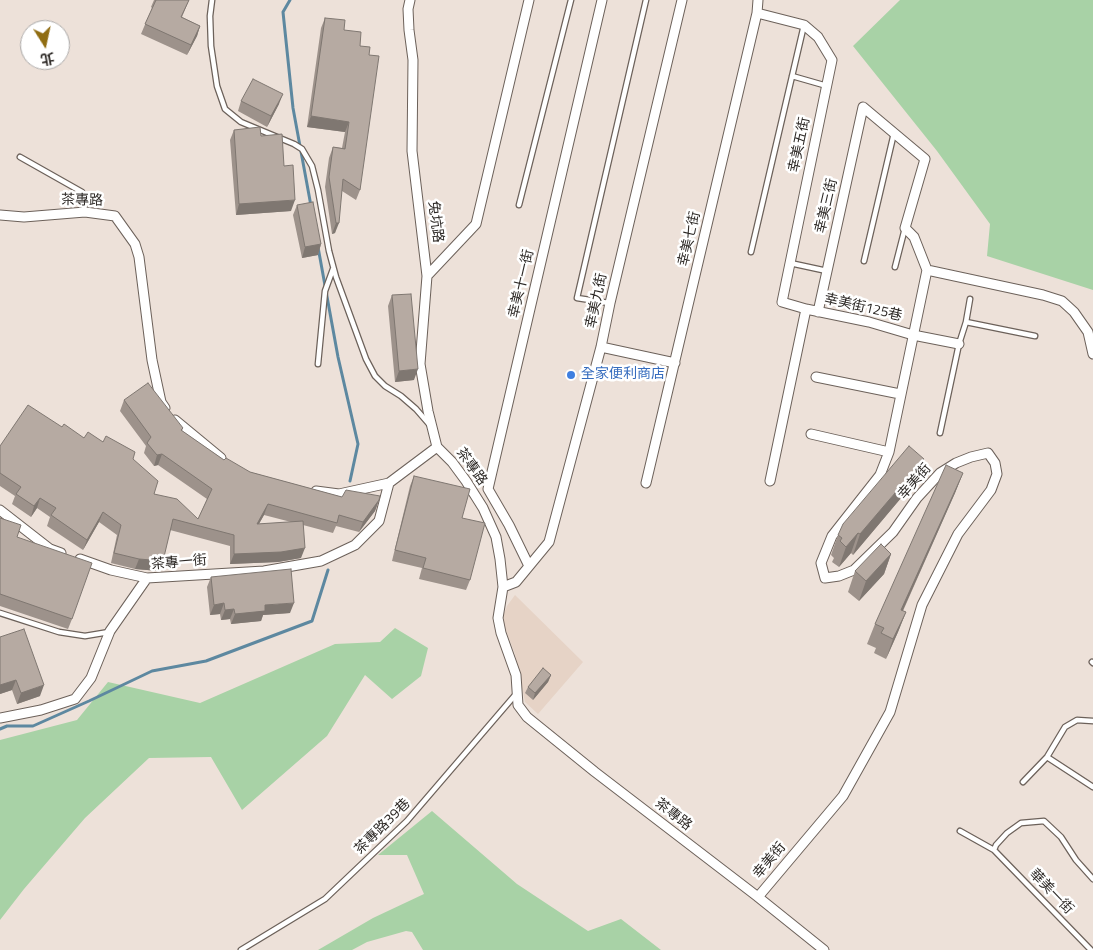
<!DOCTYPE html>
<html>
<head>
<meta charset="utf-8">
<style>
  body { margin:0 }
  #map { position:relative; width:1093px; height:950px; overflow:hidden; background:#ede1d9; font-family:"Titillium Web","Noto Sans TC",sans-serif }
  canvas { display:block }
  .north { position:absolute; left:20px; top:20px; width:50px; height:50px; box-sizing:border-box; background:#fff; border:1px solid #aba9a8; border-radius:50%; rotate:170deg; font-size:14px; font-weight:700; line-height:20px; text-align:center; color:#2d2926 }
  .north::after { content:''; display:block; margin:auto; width:18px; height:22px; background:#906d12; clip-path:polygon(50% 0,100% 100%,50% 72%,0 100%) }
</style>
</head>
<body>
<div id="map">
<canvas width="1093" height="950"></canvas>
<div class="north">北</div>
</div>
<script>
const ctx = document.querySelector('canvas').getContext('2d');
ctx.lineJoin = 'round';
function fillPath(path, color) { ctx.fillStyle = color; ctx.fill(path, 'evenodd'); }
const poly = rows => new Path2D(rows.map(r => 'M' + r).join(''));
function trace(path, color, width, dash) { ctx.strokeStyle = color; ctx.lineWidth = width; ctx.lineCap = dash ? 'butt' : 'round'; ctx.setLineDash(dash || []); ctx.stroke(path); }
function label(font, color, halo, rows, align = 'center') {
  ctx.font = font + ' "Titillium Web","Noto Sans TC",sans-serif'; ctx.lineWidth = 5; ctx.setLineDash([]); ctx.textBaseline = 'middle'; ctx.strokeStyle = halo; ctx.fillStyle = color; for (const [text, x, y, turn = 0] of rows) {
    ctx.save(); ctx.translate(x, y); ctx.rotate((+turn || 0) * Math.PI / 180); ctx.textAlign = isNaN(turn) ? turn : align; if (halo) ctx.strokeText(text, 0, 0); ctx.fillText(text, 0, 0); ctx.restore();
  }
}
const built = poly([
  [515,595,583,662,538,714,525,702,515,654,505,628,503,616,507,606]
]);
const green = poly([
  [900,0,1093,0,1093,290,987,256,990,224,937,151,853,46],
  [395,628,428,648,421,676,392,699,365,675,327,736,242,810,211,757,149,758,85,818,24,889,0,920,0,740,77,720,108,682,200,703,335,644,380,642],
  [432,811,517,884,588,931,621,919,661,950,423,950,412,932,406,931,367,942,352,950,318,950,373,918,424,894,407,855,378,855]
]);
const stream = poly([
  [290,0,283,12,293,108,311,206],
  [318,247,338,357,358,444,350,481],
  [0,729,7,726,33,726,89,701,152,671,206,661,312,621,328,570]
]);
const service = poly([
  [212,0,210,16,211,46,217,86,225,109,241,122,294,144,302,149,312,166,318,190,329,251,336,277,366,359,375,376,385,386,401,396,416,409,429,424],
  [792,76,827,86],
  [20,157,82,192,85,212],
  [519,205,571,0],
  [751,252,804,25],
  [864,261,894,133],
  [790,263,827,271],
  [895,267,905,228],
  [609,303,577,298,646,0],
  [966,322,1035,336],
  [318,364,325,291,333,269],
  [940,433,959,344,966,322,970,299],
  [0,613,59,632,85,636,109,632],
  [1092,662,1093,663],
  [1047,757,1093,787],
  [1023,782,1047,757,1065,727,1077,720,1093,721],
  [960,831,994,850,1091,950],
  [994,850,996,845,1007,833,1021,823,1044,821,1061,837,1076,860,1093,879],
  [241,950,325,899,407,821,516,694]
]);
const minor = poly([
  [410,0,408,9,409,30,413,60,412,151,427,276,420,364,428,411,437,447,452,462,466,481,483,508,496,537,500,559,503,587,498,618,501,633,516,675,518,705,527,717,595,772,758,897,824,950],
  [757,13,804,25,818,37,832,60,782,302,806,309,869,322,913,335,959,344],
  [0,215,24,217,85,212,115,216,135,244,139,257,152,360,161,402,165,408],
  [927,270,1043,295,1062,301,1074,312,1088,332,1093,354],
  [427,276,476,224,529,0],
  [818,312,863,107,925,159,905,228,914,237,927,270],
  [601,347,675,363],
  [816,377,900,394],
  [175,420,221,458],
  [811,434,889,452],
  [770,481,806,309],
  [646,483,757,13,758,0],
  [316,491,339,494,389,483,437,447],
  [0,510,50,549,61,553],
  [80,559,111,570,147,578,264,571,321,561,355,545,379,521,389,483],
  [529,566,509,525,488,489,602,0],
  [503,587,516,582,549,542,601,347,610,303,682,0],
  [0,718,41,710,75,699,91,678,110,631,147,578],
  [758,897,843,796,890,712,922,605,958,534,991,490,997,474,995,463,988,453,971,457,956,463,940,473,917,498,893,532,854,570,839,576,825,578,821,563,832,536,880,475,889,452,927,270]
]);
const wall = poly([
  [154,0,189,0,182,17,200,26,197,36,187,55,141,34,152,8,151,7],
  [325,18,344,30,369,55,360,190,356,200,342,191,335,233,332,234,325,187,329,158,333,147,342,148,345,132,307,127,321,28],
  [241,101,279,104,267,127,238,111],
  [234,130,261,136,284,166,291,211,236,215,230,140],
  [297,205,321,244,318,255,302,258,293,215],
  [392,295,414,380,395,382,388,306],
  [124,400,183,428,182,431,224,460,250,472,342,497,379,500,375,511,359,532,336,526,333,533,303,525,301,558,278,562,230,564,230,546,170,530,163,561,159,571,135,569,111,563,117,535,99,522,83,550,47,526,50,517,37,508,31,517,12,504,15,496,0,486,0,446,62,427,84,438,103,442,133,459,154,494,198,519,207,499,158,465,154,466,144,453,146,446,120,411],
  [264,515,291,522,259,524],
  [963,473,955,493,903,611,906,612,898,632,886,659,874,653,876,648,867,644,875,624],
  [414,476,462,518,470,580,466,590,419,579,422,568,392,561,410,486],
  [917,479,853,555,851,553,839,567,832,562,834,558,831,555,838,535],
  [0,518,72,619,68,629,0,606],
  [891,554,884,574,859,601,848,592,855,571],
  [211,577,290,613,263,615,261,621,231,624,230,619,221,620,220,614,210,615,207,587],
  [0,637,40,696,17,704,12,690,0,694],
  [551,675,548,682,533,700,525,693,528,687]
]);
const shadedWall = poly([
  [200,26,197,36,187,55,191,45],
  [283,94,279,104,267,127,271,116],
  [311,116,349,122,345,132,307,127],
  [295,200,291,211,236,215,239,204],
  [336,223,339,223,335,233,332,234],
  [321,244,318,255,302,258,305,247],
  [418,369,414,380,395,382,399,371],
  [162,454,158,465,154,466,157,455],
  [924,459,917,479,853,555,860,534],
  [963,473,955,493,894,630,901,610],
  [40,498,37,508,31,517,34,506],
  [379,500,375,511,359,532,363,522],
  [268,504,264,515,253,534,257,524],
  [103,512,99,522,83,550,87,540],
  [858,533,851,553,839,567,846,547],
  [305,548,301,558,278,562,230,564,234,554],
  [891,554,884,574,859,601,866,581],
  [139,559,163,561,159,571,135,569],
  [224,603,220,614,210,615,214,605],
  [294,603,290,613,263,615,261,621,231,624,235,614,265,605],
  [234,609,230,619,221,620,225,610],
  [906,612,898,632,886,659,893,639],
  [551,675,548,682,533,700,535,693],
  [16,680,12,690,0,694,0,685],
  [44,685,40,696,17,704,21,693]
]);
const building = poly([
  [156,0,189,0,181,17,200,26,191,45,145,24,156,0],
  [325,18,345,20,344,30,361,32,360,46,370,47,369,55,379,56,360,190,343,179,339,223,336,223,329,177,333,147,345,149,349,122,311,116,325,18],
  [253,79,283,94,271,116,241,101,253,79],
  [260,127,261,136,282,134,284,166,293,165,295,200,239,204,234,130,260,127],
  [313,202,321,244,305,247,297,205,313,202],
  [411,294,418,369,399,371,392,295,411,294],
  [148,383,183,428,181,430,224,460,226,458,250,472,342,497,346,490,380,496,379,500,363,522,339,515,337,523,268,504,257,524,303,521,305,548,281,552,234,554,234,535,173,519,163,561,139,559,114,553,121,525,103,512,87,540,51,515,56,508,40,498,34,506,16,494,21,487,0,473,0,446,28,405,62,427,64,424,84,438,88,432,103,442,106,436,135,452,133,459,158,481,154,494,177,499,198,519,212,489,162,454,157,455,147,443,151,437,124,400,148,383],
  [909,446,924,459,860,534,858,533,846,547,840,541,842,538,838,535,843,524,909,446],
  [946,465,963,473,901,610,906,612,893,639,881,633,884,628,875,624,946,465],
  [414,476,470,489,462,518,485,523,470,580,423,568,426,558,395,550,414,476],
  [0,518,21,525,17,537,92,563,72,619,0,594,0,518],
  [881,544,891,554,866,581,855,571,881,544],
  [291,569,294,603,265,605,265,611,235,614,234,609,225,610,224,603,214,605,211,577,291,569],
  [24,629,44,685,21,693,16,680,0,685,0,637,24,629],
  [543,668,551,675,535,693,528,687,543,668]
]);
const markers = [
  [571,375,5,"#3f7fe0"]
];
const streetNames = [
  ["幸美五街",800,145,-78],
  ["茶專路",82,201,1],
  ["幸美三街",827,206,-77],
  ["兔坑路",435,222,83],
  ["幸美七街",690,239,-77],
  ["幸美十一街",522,284,-77],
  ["幸美九街",597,301,-78],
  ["幸美街125巷",863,308,13],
  ["茶專路",471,467,54],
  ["幸美街",915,482,-49],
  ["茶專一街",179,563,-5],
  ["茶專路",673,815,38],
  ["茶專路39巷",383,827,-45],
  ["幸美街",770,861,-50],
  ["華美一街",1051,892,46]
];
const shopNames = [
  ["全家便利商店",581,375]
];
fillPath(built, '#e6d3c6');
fillPath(green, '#a8d2a6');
trace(stream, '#5d88a0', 3);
trace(service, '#6c615a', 7);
trace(minor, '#6c615a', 11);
trace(service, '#fff', 4.5);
trace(minor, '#fff', 9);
fillPath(wall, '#9d928b');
fillPath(shadedWall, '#7f7771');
fillPath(building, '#b6aaa2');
trace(building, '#7f7771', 1);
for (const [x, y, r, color] of markers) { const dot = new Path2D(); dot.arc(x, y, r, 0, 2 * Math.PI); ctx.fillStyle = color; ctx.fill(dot); trace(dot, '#fff', 2); }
label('14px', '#2d2926', '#fff', streetNames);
label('14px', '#366cbe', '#fff', shopNames, 'left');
</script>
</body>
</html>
